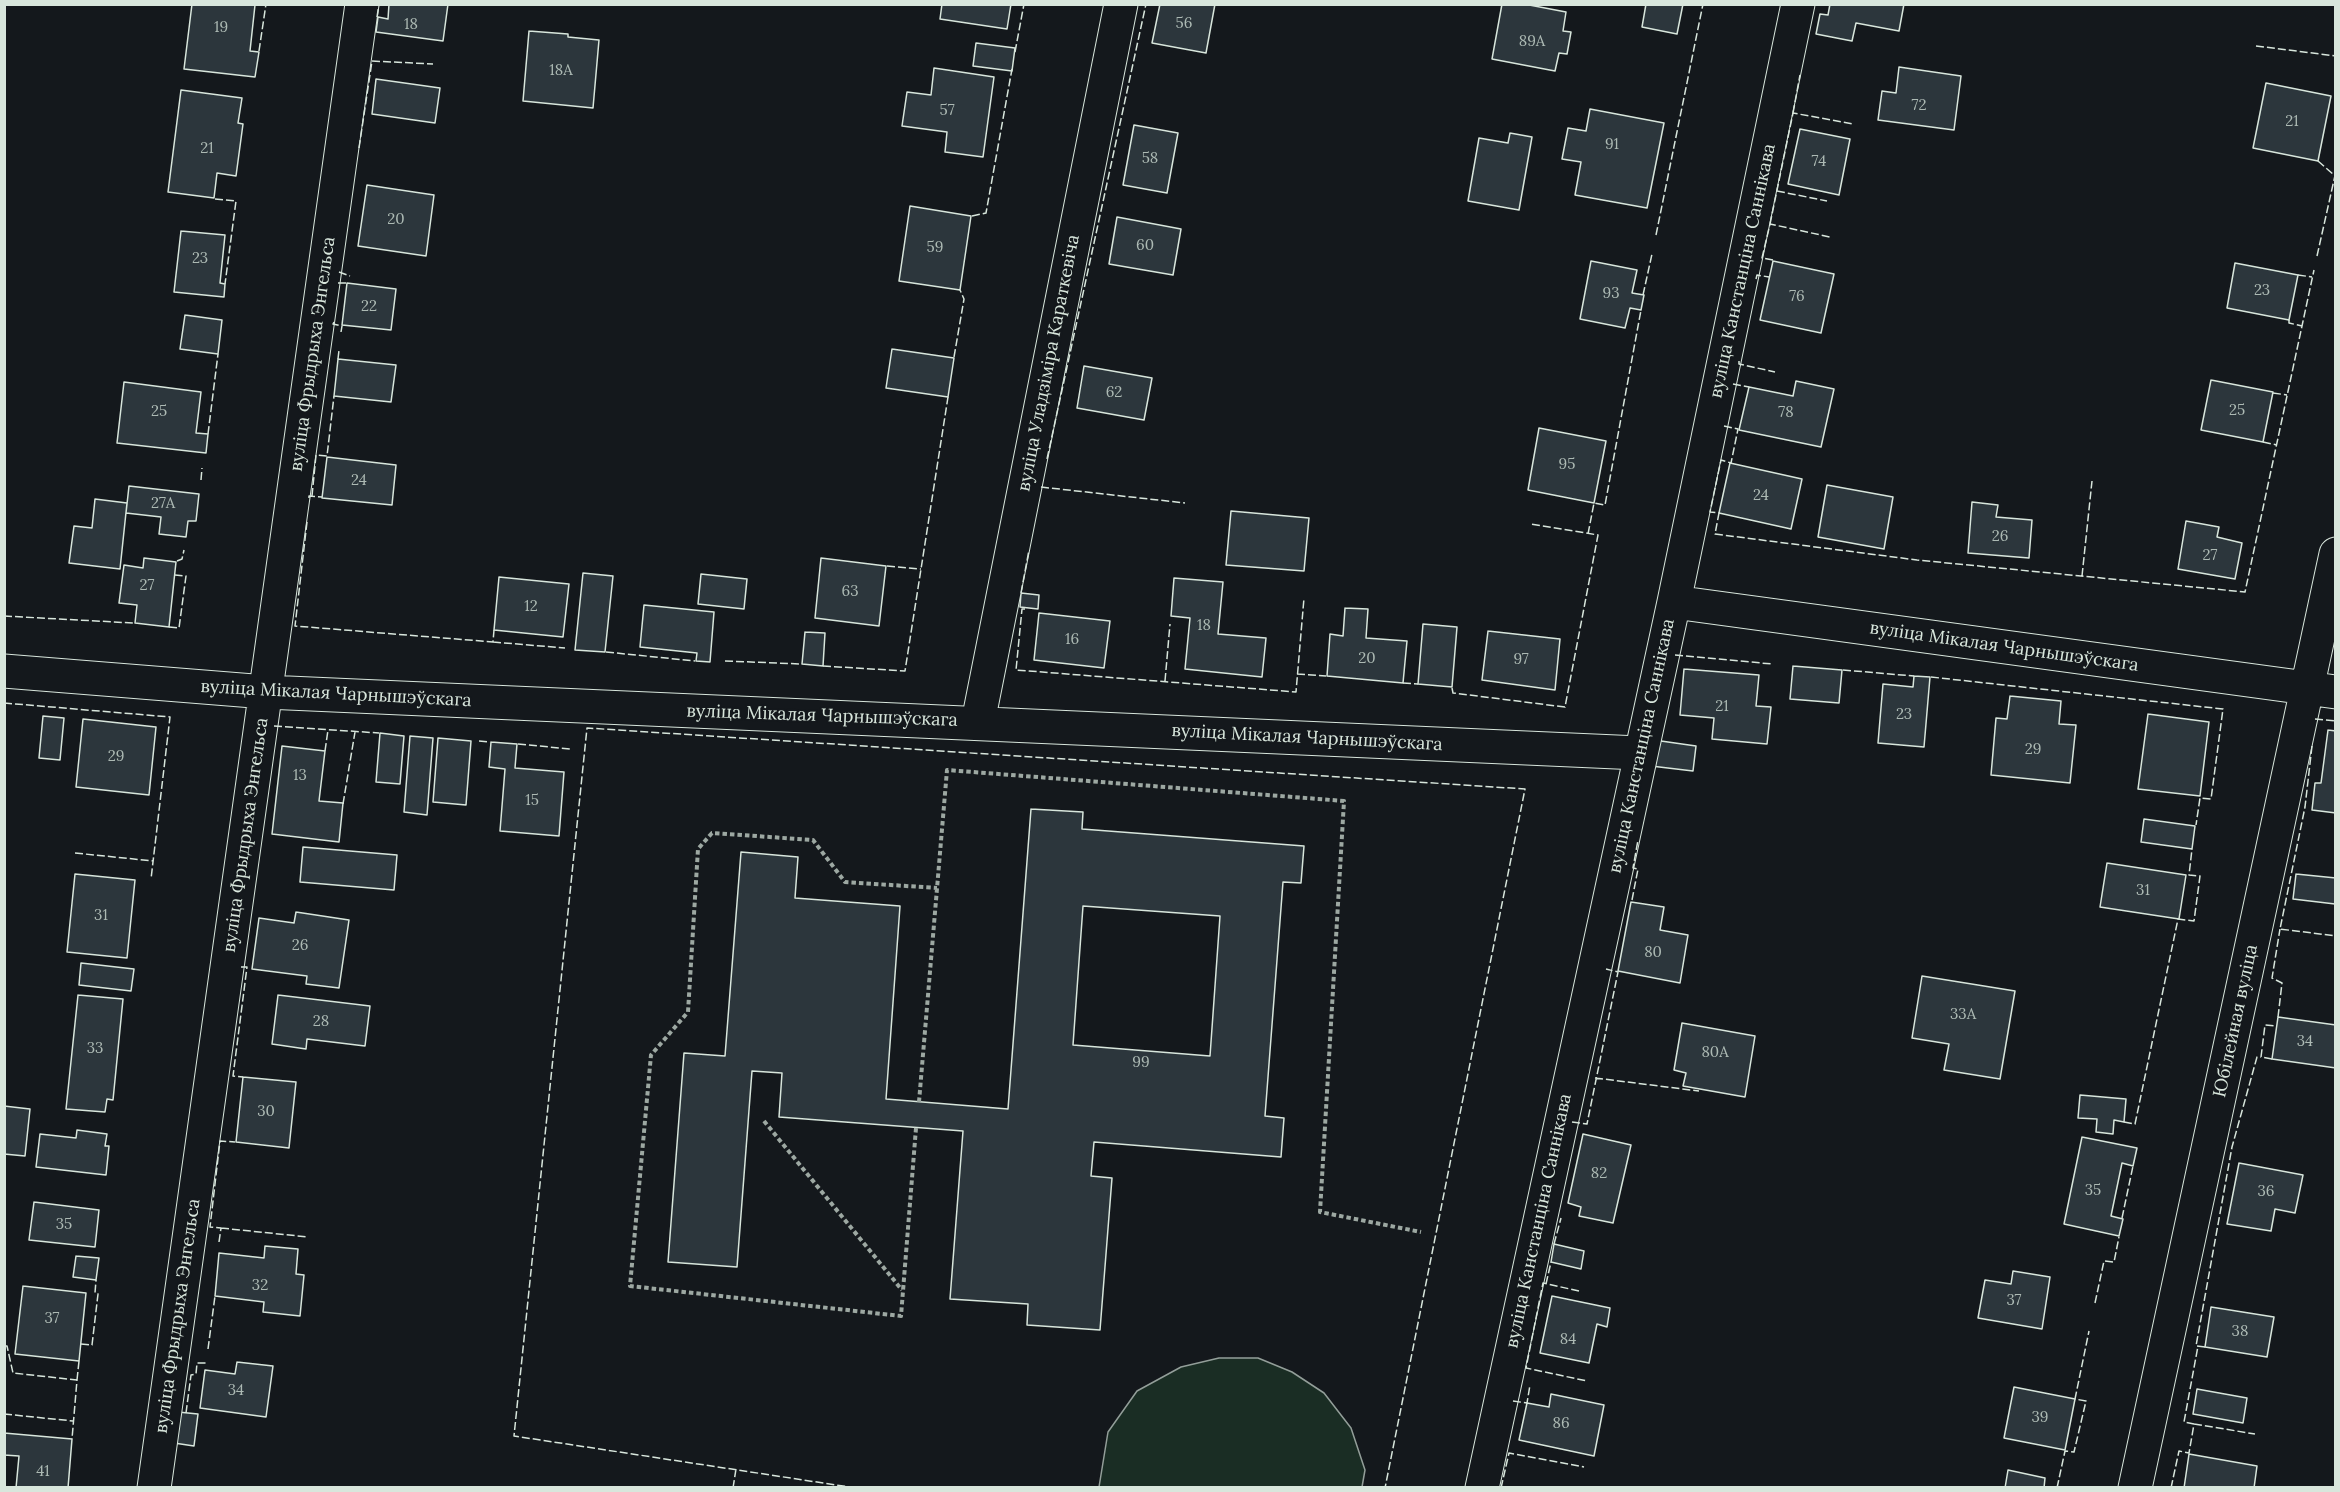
<!DOCTYPE html>
<html>
<head>
<meta charset="utf-8">
<style>
  body { margin:0 }
  #map { position:relative; width:2340px; height:1492px; overflow:hidden; background:#14181c; font-family:Lora,serif }
  canvas { display:block }
  .frame { position:absolute; inset:0; border:6px solid #d8e6dc; pointer-events:none }
</style>
</head>
<body>
<div id="map">
<canvas width="2340" height="1492"></canvas>
<div class="frame"></div>
</div>
<script>
const ctx = document.querySelector('canvas').getContext('2d');
ctx.lineJoin = 'round';
function fillPath(path, color) { ctx.fillStyle = color; ctx.fill(path, 'evenodd'); }
const poly = rows => new Path2D(rows.map(r => 'M' + r).join(''));
function trace(path, color, width, dash) { ctx.strokeStyle = color; ctx.lineWidth = width; ctx.lineCap = dash ? 'butt' : 'round'; ctx.setLineDash(dash || []); ctx.stroke(path); }
function label(font, color, halo, rows, align = 'center') {
  ctx.font = font + ' Lora,serif'; ctx.lineWidth = 4.5; ctx.setLineDash([]); ctx.textBaseline = 'middle'; ctx.strokeStyle = halo; ctx.fillStyle = color; for (const [text, x, y, turn = 0] of rows) {
    ctx.save(); ctx.translate(x, y); ctx.rotate((+turn || 0) * Math.PI / 180); ctx.textAlign = isNaN(turn) ? turn : align; if (halo) ctx.strokeText(text, 0, 0); ctx.fillText(text, 0, 0); ctx.restore();
  }
}
const green = poly([
  [1219,1358,1258,1358,1292,1372,1324,1393,1351,1428,1365,1470,1362,1487,1099,1487,1108,1432,1137,1391,1181,1367,1219,1358]
]);
const building = poly([
  [192,4,255,5,250,51,259,52,255,77,184,69,192,4],
  [389,4,448,4,443,41,376,32,378,17,388,19,389,4],
  [942,4,1011,4,1007,29,940,19,942,4],
  [1160,4,1215,4,1206,53,1152,43,1160,4],
  [1502,4,1524,4,1566,12,1563,31,1571,32,1567,54,1559,53,1555,71,1492,59,1502,4],
  [1646,4,1683,4,1677,34,1642,27,1646,4],
  [1830,4,1904,4,1899,31,1856,23,1852,41,1816,34,1820,14,1828,15,1830,4],
  [529,31,568,34,568,37,599,40,593,108,523,101,529,31],
  [976,43,1015,48,1012,71,973,66,976,43],
  [1899,67,1961,76,1954,130,1878,120,1882,91,1896,93,1899,67],
  [934,68,994,77,983,157,945,152,947,132,902,126,907,92,931,95,934,68],
  [376,79,440,88,435,123,372,114,376,79],
  [2266,83,2331,96,2318,161,2253,148,2266,83],
  [181,90,242,98,238,123,243,124,236,176,217,173,214,198,168,192,181,90],
  [1590,109,1664,123,1647,208,1575,195,1581,162,1562,159,1568,128,1586,131,1590,109],
  [1134,125,1178,133,1167,193,1123,185,1134,125],
  [1800,129,1850,139,1839,195,1788,184,1800,129],
  [1510,133,1532,137,1519,210,1468,201,1479,138,1508,143,1510,133],
  [367,185,434,195,426,256,358,246,367,185],
  [910,206,971,216,960,290,899,281,910,206],
  [1117,217,1181,229,1173,275,1109,264,1117,217],
  [181,231,225,235,220,283,225,284,224,297,174,292,181,231],
  [1591,261,1637,270,1632,293,1644,295,1641,310,1630,308,1625,328,1580,319,1591,261],
  [1773,261,1834,274,1821,333,1760,320,1773,261],
  [2235,263,2298,275,2289,320,2227,308,2235,263],
  [347,283,396,289,391,330,342,325,347,283],
  [185,315,222,320,218,354,180,349,185,315],
  [892,349,954,358,948,397,886,388,892,349],
  [338,359,396,365,391,402,334,396,338,359],
  [1084,366,1152,378,1144,420,1077,408,1084,366],
  [2211,380,2273,392,2263,442,2201,430,2211,380],
  [1796,381,1834,389,1821,447,1739,430,1749,387,1793,396,1796,381],
  [124,382,201,392,196,433,208,434,206,453,117,443,124,382],
  [1539,428,1606,441,1594,503,1528,490,1539,428],
  [327,457,396,465,392,505,322,498,327,457],
  [1730,463,1802,479,1791,529,1719,513,1730,463],
  [1827,485,1893,497,1884,549,1818,537,1827,485],
  [129,486,199,494,196,521,188,521,186,537,159,534,161,517,126,513,129,486],
  [95,499,127,503,120,569,69,563,74,526,92,528,95,499],
  [1972,502,1998,505,1996,517,2032,520,2029,558,1968,553,1972,502],
  [1231,511,1309,518,1304,571,1226,565,1231,511],
  [2186,521,2219,527,2217,537,2242,543,2235,579,2178,569,2186,521],
  [144,558,176,562,169,627,135,623,137,605,119,603,124,565,143,568,144,558],
  [821,558,886,566,879,626,815,618,821,558],
  [583,573,613,576,605,652,575,650,583,573],
  [701,574,747,579,744,609,698,604,701,574],
  [499,577,569,584,563,637,494,630,499,577],
  [1174,578,1223,582,1218,634,1266,638,1262,677,1185,669,1190,618,1171,616,1174,578],
  [1021,593,1039,595,1038,609,1020,607,1021,593],
  [644,605,714,612,710,662,696,661,697,653,640,647,644,605],
  [1345,608,1368,609,1366,638,1407,641,1403,683,1327,676,1330,634,1343,636,1345,608],
  [1039,613,1110,621,1104,668,1034,660,1039,613],
  [1423,624,1457,627,1452,687,1418,684,1423,624],
  [1488,631,1560,639,1555,690,1482,680,1488,631],
  [805,632,825,633,823,666,802,664,805,632],
  [1793,666,1842,670,1839,703,1790,699,1793,666],
  [1684,669,1759,675,1756,706,1771,707,1767,744,1712,739,1714,718,1680,715,1684,669],
  [1914,676,1930,677,1924,747,1878,743,1883,684,1913,687,1914,676],
  [2010,696,2061,701,2059,724,2076,725,2070,783,1991,775,1996,718,2007,719,2010,696],
  [2148,714,2209,722,2200,796,2138,789,2148,714],
  [43,716,64,718,60,760,39,758,43,716],
  [83,719,156,727,149,795,76,787,83,719],
  [2328,730,2336,731,2336,813,2312,810,2315,783,2321,783,2328,730],
  [380,733,404,736,400,784,376,782,380,733],
  [410,736,433,738,427,815,404,812,410,736],
  [438,738,471,741,466,805,433,802,438,738],
  [1654,740,1696,746,1693,771,1651,766,1654,740],
  [491,742,517,744,515,768,564,772,559,836,500,831,505,769,489,767,491,742],
  [282,746,325,751,319,801,343,803,339,842,272,834,282,746],
  [1031,809,1083,812,1082,829,1304,846,1301,883,1283,882,1265,1116,1284,1118,1281,1157,1094,1142,1091,1176,1112,1178,1100,1330,1027,1325,1028,1304,950,1299,963,1131,779,1117,782,1073,752,1071,737,1267,668,1262,684,1053,725,1056,741,852,798,857,795,898,900,906,886,1099,1008,1109,1031,809],
  [1083,906,1220,916,1210,1056,1073,1045,1083,906],
  [2144,819,2195,826,2192,849,2141,842,2144,819],
  [303,847,397,855,394,890,300,882,303,847],
  [2107,863,2186,875,2179,919,2100,907,2107,863],
  [75,874,135,880,127,958,67,952,75,874],
  [2296,874,2336,878,2335,904,2293,899,2296,874],
  [1631,902,1664,907,1660,930,1688,935,1680,983,1618,971,1631,902],
  [296,912,349,920,339,988,306,984,307,976,252,969,259,918,294,923,296,912],
  [81,963,134,969,131,991,79,985,81,963],
  [1922,976,2015,991,2000,1079,1944,1070,1949,1044,1912,1038,1922,976],
  [78,995,123,999,113,1100,107,1099,105,1112,66,1109,78,995],
  [278,995,370,1006,365,1046,307,1039,306,1049,272,1044,278,995],
  [2278,1017,2336,1025,2336,1068,2272,1059,2278,1017],
  [1682,1023,1755,1036,1745,1097,1683,1086,1686,1073,1674,1070,1682,1023],
  [243,1077,296,1082,289,1148,236,1142,243,1077],
  [2080,1095,2126,1099,2124,1122,2114,1120,2113,1134,2096,1132,2097,1119,2078,1118,2080,1095],
  [4,1106,30,1109,25,1156,4,1154,4,1106],
  [77,1130,107,1134,105,1146,109,1146,106,1175,36,1167,40,1134,76,1138,77,1130],
  [1583,1134,1631,1145,1613,1223,1579,1216,1581,1207,1568,1203,1583,1134],
  [2082,1137,2137,1148,2133,1166,2122,1163,2111,1216,2123,1219,2119,1236,2064,1224,2082,1137],
  [2239,1163,2303,1175,2295,1213,2275,1209,2271,1231,2227,1224,2239,1163],
  [34,1202,99,1210,95,1247,29,1240,34,1202],
  [1554,1244,1584,1251,1581,1269,1551,1262,1554,1244],
  [265,1246,298,1249,296,1274,304,1275,300,1316,263,1312,264,1302,215,1296,219,1253,264,1258,265,1246],
  [76,1256,99,1258,96,1280,73,1277,76,1256],
  [2013,1271,2050,1277,2042,1329,1978,1318,1985,1280,2011,1284,2013,1271],
  [23,1286,86,1293,79,1361,15,1354,23,1286],
  [1552,1296,1610,1308,1607,1327,1597,1324,1589,1363,1540,1353,1552,1296],
  [2211,1307,2274,1317,2267,1357,2205,1347,2211,1307],
  [237,1362,273,1366,266,1417,200,1408,205,1370,235,1374,237,1362],
  [2014,1387,2075,1399,2065,1450,2004,1438,2014,1387],
  [2197,1389,2247,1398,2243,1423,2193,1414,2197,1389],
  [1551,1394,1604,1405,1594,1456,1519,1440,1527,1403,1549,1407,1551,1394],
  [178,1412,198,1414,194,1446,174,1443,178,1412],
  [4,1433,72,1439,68,1488,16,1488,19,1456,4,1455,4,1433],
  [2189,1454,2257,1466,2254,1488,2184,1488,2189,1454],
  [2008,1470,2045,1478,2044,1488,2005,1488,2008,1470]
]);
const path = poly([
  [919,1102,947,770,1344,801,1320,1212,1421,1232],
  [764,1121,902,1290],
  [916,1128,901,1316,630,1286,651,1055,688,1012,698,849,712,833,813,840,845,882,937,888]
]);
const minor = poly([
  [1674,602,2336,692],
  [4,671,266,692,1639,753],
  [978,722,1121,4],
  [154,1488,362,4],
  [1482,1488,1674,602,1798,4],
  [2135,1488,2336,554]
]);
const fence = poly([
  [377,17,379,4],
  [2256,46,2336,56],
  [259,51,266,4],
  [1015,52,1024,4],
  [1793,113,1800,75],
  [359,148,372,61,433,64],
  [2318,161,2334,175],
  [1777,191,1827,201],
  [215,199,236,201,225,284],
  [972,216,986,213,1012,69],
  [1770,224,1793,113,1853,124],
  [1656,235,1703,4],
  [2317,256,2336,171],
  [1773,260,1762,258,1770,224,1830,237],
  [339,272,350,276],
  [2298,275,2312,277],
  [1756,279,1757,275,1769,277],
  [338,283,346,283,347,281],
  [1643,295,1652,254],
  [2289,320,2289,323,2302,326],
  [334,322,333,324,342,326,341,332],
  [954,357,964,299,960,290],
  [338,359,339,350],
  [1739,361,1739,364,1775,372],
  [1733,384,1749,387],
  [2273,393,2287,395],
  [1724,426,1738,429,1731,463,1721,460,1710,512,1719,513,1715,534,1917,560,2245,592,2314,270],
  [208,434,218,354],
  [2263,442,2277,445],
  [1047,459,1146,4],
  [201,480,202,468],
  [1041,487,1185,503],
  [312,496,316,455,327,456,334,396],
  [309,498,309,496,322,497],
  [307,522,295,626,493,642,494,630],
  [1588,534,1594,503,1605,505,1641,310],
  [177,561,182,559,184,550],
  [887,566,921,569],
  [2082,576,2092,481],
  [1021,593,1029,550],
  [1025,609,1022,609,1016,670,1296,692,1304,598],
  [4,616,133,623],
  [169,627,179,628,186,576,175,575],
  [493,642,565,648],
  [606,652,695,661],
  [1675,655,1772,664],
  [725,661,802,664],
  [823,666,905,671,948,397],
  [1843,670,1914,676],
  [1297,674,1326,676],
  [1931,677,2223,709,2211,799,2200,798,2196,825],
  [1165,681,1170,624],
  [1403,683,1418,684],
  [1452,688,1453,693,1565,707,1598,535,1531,524],
  [4,703,170,717,151,879],
  [2315,719,2336,721],
  [274,726,379,733],
  [479,741,490,742],
  [518,744,570,749],
  [2312,746,2305,807,2280,929,2336,936],
  [325,751,328,730],
  [343,804,355,732],
  [75,853,153,861],
  [1632,900,1638,869,1633,868,1638,840],
  [241,967,247,967,233,1076,243,1077],
  [2278,1017,2282,983,2272,978,2280,929],
  [2272,1059,2261,1057,2265,1025,2276,1026],
  [1595,1078,1699,1091],
  [1572,1122,1587,1124,1618,972,1606,969],
  [2124,1122,2135,1124,2178,919,2194,921,2200,876,2189,875,2192,849],
  [2122,1218,2133,1166],
  [221,1228,308,1237],
  [219,1242,221,1228,210,1227,220,1141,235,1142],
  [1554,1244,1561,1218],
  [1546,1284,1551,1262],
  [1579,1291,1543,1283,1526,1368,1587,1381],
  [2095,1303,2104,1261,2114,1262,2119,1237],
  [81,1344,92,1345,98,1294,95,1293,96,1280],
  [4,1346,7,1346,13,1373,77,1380,72,1439],
  [2205,1347,2196,1346,2232,1147,2257,1057,2261,1057],
  [208,1349,215,1296],
  [77,1380,79,1361],
  [1513,1401,1527,1403,1530,1385],
  [186,1413,191,1375,196,1374,197,1363,206,1363],
  [4,1414,73,1421],
  [2194,1424,2255,1434],
  [733,1488,736,1469],
  [856,1488,514,1436,587,728,1525,789,1385,1488],
  [1501,1488,1509,1453,1584,1467],
  [2057,1488,2065,1451,2074,1452,2086,1401,2075,1399,2089,1331],
  [2171,1488,2179,1451,2189,1453,2194,1424,2184,1422,2198,1346]
]);
const numberNames = [
  ["56",1184,24],
  ["18",411,25],
  ["19",221,28],
  ["89А",1532,42],
  ["18А",561,71],
  ["72",1919,106],
  ["57",947,111],
  ["21",2292,122],
  ["91",1612,145],
  ["21",207,149],
  ["58",1150,159],
  ["74",1819,162],
  ["20",396,220],
  ["60",1145,246],
  ["59",935,248],
  ["23",200,259],
  ["23",2262,291],
  ["93",1611,294],
  ["76",1797,297],
  ["22",369,307],
  ["62",1114,393],
  ["25",2237,411],
  ["25",159,412],
  ["78",1786,413],
  ["95",1567,465],
  ["24",359,481],
  ["24",1761,496],
  ["27А",163,504],
  ["26",2000,537],
  ["27",2210,556],
  ["27",147,586],
  ["63",850,592],
  ["12",531,607],
  ["18",1204,626],
  ["16",1072,640],
  ["20",1367,659],
  ["97",1521,660],
  ["21",1722,707],
  ["23",1904,715],
  ["29",2033,750],
  ["29",116,757],
  ["13",300,776],
  ["15",532,801],
  ["31",2143,891],
  ["31",101,916],
  ["26",300,946],
  ["80",1653,953],
  ["33А",1963,1015],
  ["28",321,1022],
  ["34",2305,1042],
  ["33",95,1049],
  ["80А",1715,1053],
  ["99",1141,1063],
  ["30",266,1112],
  ["82",1599,1174],
  ["35",2093,1191],
  ["36",2266,1192],
  ["35",64,1225],
  ["32",260,1286],
  ["37",2014,1301],
  ["37",52,1319],
  ["38",2240,1332],
  ["84",1568,1340],
  ["34",236,1391],
  ["39",2040,1418],
  ["86",1561,1424],
  ["41",43,1472]
];
const streetNames = [
  ["вуліца Канстанціна Саннікава",1743,271,-78],
  ["вуліца Фрыдрыха Энгельса",313,354,-82],
  ["вуліца Уладзіміра Караткевіча",1049,363,-79],
  ["вуліца Мікалая Чарнышэўскага",2004,647,8],
  ["вуліца Мікалая Чарнышэўскага",336,694,3],
  ["вуліца Мікалая Чарнышэўскага",822,716,2],
  ["вуліца Мікалая Чарнышэўскага",1307,738,3],
  ["вуліца Канстанціна Саннікава",1642,746,-78],
  ["вуліца Фрыдрыха Энгельса",246,835,-82],
  ["Юбілейная вуліца",2236,1021,-78],
  ["вуліца Канстанціна Саннікава",1539,1221,-78],
  ["вуліца Фрыдрыха Энгельса",178,1316,-82]
];
fillPath(green, '#1a2d24');
trace(green, '#939e99', 1.5);
fillPath(building, '#2c363c');
trace(building, '#d8e6dc', 1.5);
trace(minor, '#d8e6dc', 35);
trace(path, '#9da8a2', 4, [4.5, 3]);
trace(minor, '#14181c', 33);
trace(fence, '#d8e6dc', 1.5, [8, 3]);
label('15px', '#adbab4', null, numberNames);
label('18px', '#d8e6dc', '#14181c', streetNames);
</script>
</body>
</html>
